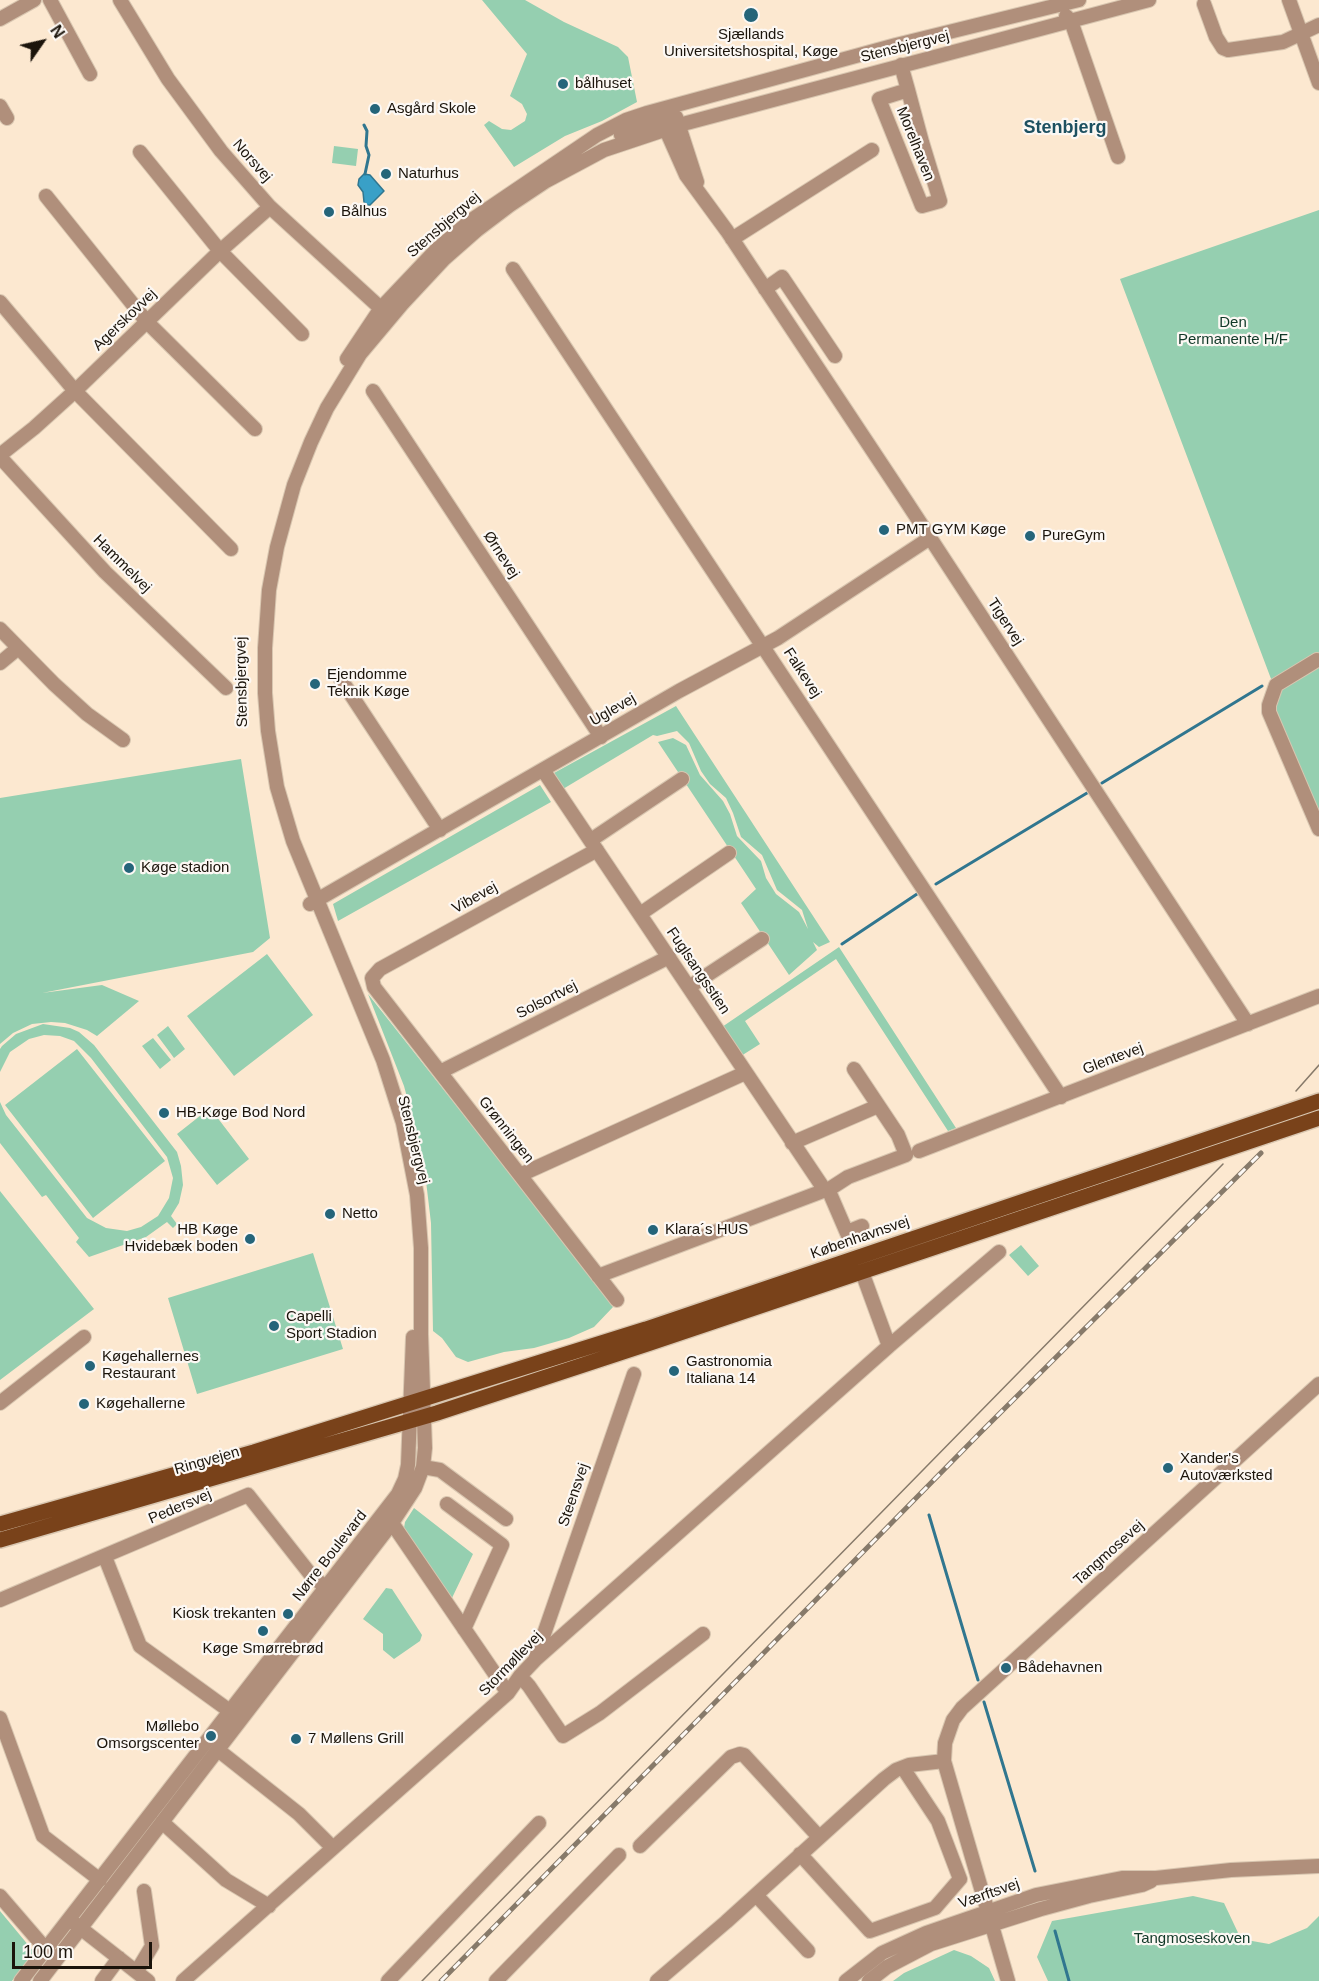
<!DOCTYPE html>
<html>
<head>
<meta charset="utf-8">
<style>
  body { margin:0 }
  #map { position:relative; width:1319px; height:1981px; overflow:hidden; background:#fce8d0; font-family:Helvetica,sans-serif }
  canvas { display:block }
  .north { position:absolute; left:12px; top:12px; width:60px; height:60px; -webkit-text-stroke:4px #fcf8f4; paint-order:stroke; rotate:56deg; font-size:16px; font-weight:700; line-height:24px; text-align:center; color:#1b140b }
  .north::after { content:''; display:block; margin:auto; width:21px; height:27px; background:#1b140b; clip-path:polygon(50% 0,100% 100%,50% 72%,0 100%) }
  .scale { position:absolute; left:12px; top:1942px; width:140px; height:27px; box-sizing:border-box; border:3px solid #1b140b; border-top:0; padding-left:8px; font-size:18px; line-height:21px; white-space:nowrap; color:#1b140b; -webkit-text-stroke:4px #fcf8f4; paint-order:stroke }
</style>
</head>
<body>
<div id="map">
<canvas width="1319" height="1981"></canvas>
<div class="north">N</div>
<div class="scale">100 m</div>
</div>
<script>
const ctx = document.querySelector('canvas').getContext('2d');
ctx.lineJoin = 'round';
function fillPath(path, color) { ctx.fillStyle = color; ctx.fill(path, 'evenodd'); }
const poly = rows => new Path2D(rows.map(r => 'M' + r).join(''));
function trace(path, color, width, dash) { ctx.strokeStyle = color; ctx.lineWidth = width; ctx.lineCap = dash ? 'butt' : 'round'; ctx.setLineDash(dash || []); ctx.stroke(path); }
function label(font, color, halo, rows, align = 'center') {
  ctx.font = font + ' Helvetica,sans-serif'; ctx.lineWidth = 4.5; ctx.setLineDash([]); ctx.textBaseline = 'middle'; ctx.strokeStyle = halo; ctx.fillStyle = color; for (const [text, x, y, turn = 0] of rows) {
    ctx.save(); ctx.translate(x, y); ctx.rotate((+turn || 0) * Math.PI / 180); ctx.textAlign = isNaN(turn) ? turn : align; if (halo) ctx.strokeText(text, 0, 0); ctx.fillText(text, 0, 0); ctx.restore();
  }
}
const green = poly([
  [482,0,525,0,564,22,618,47,628,57,637,102,602,121,565,136,514,167,484,125,489,121,502,129,511,130,525,121,527,114,522,104,510,96,527,54],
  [334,146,358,149,356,166,332,163],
  [1319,210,1319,819,1273,709,1276,692,1120,279],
  [676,706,830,942,819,947,813,942,817,950,789,975,741,903,756,889,658,742,673,738,686,745,700,775,723,801,730,814,737,836,761,861,766,878,776,894,799,912,808,929,802,910,777,890,762,855,741,837,733,813,726,798,710,784,701,771,689,743,677,731,657,736,653,735,563,789,554,773],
  [241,759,270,938,253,952,42,993,102,985,139,1001,97,1036,87,1030,65,1023,51,1022,32,1024,13,1033,0,1044,0,798],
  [540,785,551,802,338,921,333,904],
  [839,947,956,1128,948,1131,836,959,745,1021,760,1044,741,1056,722,1027],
  [267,954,313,1015,234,1076,187,1016],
  [368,994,583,1266,613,1307,594,1327,569,1338,534,1348,504,1352,468,1362,456,1357,442,1338,433,1331,431,1223,426,1181,418,1138,404,1086],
  [43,1024,70,1028,79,1032,94,1045,177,1152,181,1166,183,1185,179,1203,171,1216,177,1224,173,1228,167,1222,146,1237,89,1257,76,1242,79,1238,46,1195,42,1197,0,1143,0,1102,6,1115,87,1218,106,1228,127,1231,141,1227,158,1216,169,1198,173,1178,167,1157,91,1058,74,1041,60,1036,44,1035,29,1039,10,1052,0,1072,0,1049,2,1046,16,1034],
  [168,1026,185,1049,174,1058,157,1035],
  [153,1038,171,1060,160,1069,142,1046],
  [77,1049,165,1161,93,1218,5,1105],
  [210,1108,249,1159,217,1185,177,1134],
  [0,1191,94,1309,0,1380],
  [1021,1245,1039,1266,1028,1276,1009,1255],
  [313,1253,343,1349,197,1394,168,1298],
  [414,1508,473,1554,452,1598,404,1528,405,1522],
  [386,1588,392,1589,422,1635,420,1641,394,1659,383,1650,383,1634,363,1619],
  [1193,1896,1224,1903,1241,1939,1269,1944,1307,1928,1319,1916,1319,1981,1048,1981,1037,1957,1052,1921],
  [0,1911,34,1952,12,1981,0,1981],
  [954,1950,971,1956,989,1968,995,1981,893,1981,904,1973]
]);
const water = poly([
  [364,174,370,175,384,191,370,205,367,205,364,202,363,192,358,185,359,179,364,174]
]);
const stream = poly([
  [364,125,367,131,366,146,369,155,365,174],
  [1102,783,1262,686],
  [936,884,1087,793],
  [842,944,920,892],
  [929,1515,978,1680],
  [984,1702,1035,1871],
  [1055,1931,1069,1981]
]);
const minor = poly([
  [50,0,90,74],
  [120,0,168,79,221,151,270,207,387,314],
  [1289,0,1319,83],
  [1204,4,1216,37,1223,48,1228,50,1283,42,1319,25],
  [1066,16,1071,21,1118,157],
  [0,19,34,0],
  [901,65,908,90,922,142,940,201,922,206,879,99,908,90],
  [0,106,7,118],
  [676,117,697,182],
  [662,121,686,175,727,231,906,501,1248,1024],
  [621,135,662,120,668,113],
  [140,152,220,251,302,334],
  [46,196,147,322,255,429],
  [732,239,872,150],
  [513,269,1061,1097],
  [765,289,782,277,835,356],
  [0,302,75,391,231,549],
  [347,359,381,308,437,249,470,221,597,135,626,120,647,113,896,45,1079,0],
  [373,391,601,737],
  [0,455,34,428,75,391,220,251,270,207],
  [0,457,105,572,226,688],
  [0,629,54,684,87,714,123,740],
  [1317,660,1276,685,1269,705,1269,712,1319,829],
  [0,663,17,649],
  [340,678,440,830],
  [543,770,824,1189],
  [591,840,682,779],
  [597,850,380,969,372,978,374,987,617,1300],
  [310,904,679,691,778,638,930,538],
  [640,914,729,853],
  [689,987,762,939],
  [440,1072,669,957],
  [792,1143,878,1106],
  [919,1151,1319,996],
  [520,1175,745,1073],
  [828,1189,850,1240],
  [847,1232,862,1226],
  [598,1276,831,1188,848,1177,906,1155,898,1135,854,1069],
  [889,1346,999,1252],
  [0,1403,84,1337],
  [423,1467,440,1470,506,1519],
  [447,1504,502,1545,464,1629],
  [386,1518,392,1523,508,1693],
  [105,1557,140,1646,238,1717],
  [0,1600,248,1495,311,1575,331,1592],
  [536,1657,634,1374],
  [520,1676,529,1686,563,1736,600,1713,703,1634],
  [0,1718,43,1836,100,1880],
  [218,1750,299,1814,333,1848],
  [162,1822,226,1880,269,1906],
  [640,1846,731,1757,740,1754,744,1755,819,1837],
  [800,1854,870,1931,935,1908,960,1879,938,1821,903,1768],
  [756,1895,808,1951],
  [0,1896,50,1954],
  [74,1923,148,1981],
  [137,1971,152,1946,144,1891],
  [21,1981,398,1494,405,1479,408,1465,413,1337],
  [40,1981,392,1523,415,1488,423,1467,425,1448,421,1334,421,1248,417,1195,403,1123,383,1060,293,841,277,787,268,731,265,693,265,648,269,590,277,547,294,485,311,442,327,408,360,354,402,304,444,259,477,230,510,205,546,181,604,150,679,125,1149,0],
  [102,1981,119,1958],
  [183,1981,508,1693,520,1676,536,1659,889,1346,862,1272],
  [388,1981,539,1823],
  [496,1981,619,1855],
  [657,1981,726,1922,884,1779,896,1770,909,1765,944,1761],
  [846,1981,882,1953,926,1933,1036,1895,1122,1878,1156,1878,1231,1870,1319,1866],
  [869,1981,887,1967,931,1944,1041,1909,1089,1896,1142,1885,1151,1881],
  [1008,1981,944,1761,945,1743,953,1720,962,1708,1319,1384]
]);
const major = poly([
  [0,1524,254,1452,646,1329,1319,1101],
  [0,1540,437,1413,650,1343,1319,1118]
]);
const tram = poly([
  [1296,1091,1319,1065],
  [422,1981,1223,1164]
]);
const rail = poly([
  [441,1981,980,1433,1261,1153]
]);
const markers = [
  [751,15,8,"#25657a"],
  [563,84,6,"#25657a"],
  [375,109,6,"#25657a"],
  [386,174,6,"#25657a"],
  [329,212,6,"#25657a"],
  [884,530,6,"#25657a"],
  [1030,536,6,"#25657a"],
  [315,684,6,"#25657a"],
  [129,868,6,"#25657a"],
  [164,1113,6,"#25657a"],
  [330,1214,6,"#25657a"],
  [653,1230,6,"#25657a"],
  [250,1239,6,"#25657a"],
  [274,1326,6,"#25657a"],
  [90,1366,6,"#25657a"],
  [674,1371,6,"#25657a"],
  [84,1404,6,"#25657a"],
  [1168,1468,6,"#25657a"],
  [288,1614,6,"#25657a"],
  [263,1631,6,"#25657a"],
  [1006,1668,6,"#25657a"],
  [211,1736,6,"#25657a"],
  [296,1739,6,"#25657a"]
];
const poiNames = [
  ["Sjællands",751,35,"center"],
  ["Universitetshospital, Køge",751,52,"center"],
  ["bålhuset",575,84],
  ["Asgård Skole",387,109],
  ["Naturhus",398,174],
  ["Bålhus",341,212],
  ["PMT GYM Køge",896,530],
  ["PureGym",1042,536],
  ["Ejendomme",327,675],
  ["Teknik Køge",327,692],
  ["Køge stadion",141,868],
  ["HB-Køge Bod Nord",176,1113],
  ["Netto",342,1214],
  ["HB Køge",238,1230,"right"],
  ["Hvidebæk boden",238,1247,"right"],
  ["Klara´s HUS",665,1230],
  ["Capelli",286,1317],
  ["Sport Stadion",286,1334],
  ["Køgehallernes",102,1357],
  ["Restaurant",102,1374],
  ["Gastronomia",686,1362],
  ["Italiana 14",686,1379],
  ["Køgehallerne",96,1404],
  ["Xander's",1180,1459],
  ["Autoværksted",1180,1476],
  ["Kiosk trekanten",276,1614,"right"],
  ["Køge Smørrebrød",263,1649,"center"],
  ["Bådehavnen",1018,1668],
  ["Møllebo",199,1727,"right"],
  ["Omsorgscenter",199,1744,"right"],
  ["7 Møllens Grill",308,1739]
];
const streetNames = [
  ["Stensbjergvej",905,47,-14],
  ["Morelhaven",915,144,68],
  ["Norsvej",252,161,49],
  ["Stensbjergvej",444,225,-41],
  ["Agerskovvej",125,320,-44],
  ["Ørnevej",501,555,57],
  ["Hammelvej",122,564,45],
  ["Tigervej",1005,622,57],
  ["Falkevej",802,673,57],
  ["Stensbjergvej",242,682,-91],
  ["Uglevej",613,710,-30],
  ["Vibevej",475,898,-29],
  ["Fuglsangsstien",698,971,56],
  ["Solsortvej",547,1000,-27],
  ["Glentevej",1113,1059,-21],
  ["Grønningen",506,1130,52],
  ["Stensbjergvej",413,1140,76],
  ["Københavnsvej",860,1238,-19],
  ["Ringvejen",207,1461,-16],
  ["Steensvej",574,1495,-71],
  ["Pedersvej",180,1507,-23],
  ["Tangmosevej",1109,1553,-42],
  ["Nørre Boulevard",330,1556,-52],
  ["Stormøllevej",511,1664,-46],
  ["Værftsvej",989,1894,-19]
];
const parkNames = [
  ["Den",1233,323],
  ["Permanente H/F",1233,340],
  ["Tangmoseskoven",1192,1939]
];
const quarterNames = [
  ["Stenbjerg",1065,128]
];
fillPath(green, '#95cfb0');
fillPath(water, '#39a0c7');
trace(water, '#30768f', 1.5);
trace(stream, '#30768f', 3);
trace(minor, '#d8c6b0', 16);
trace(major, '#d8c6b0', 18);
trace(minor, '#b08f7b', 14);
trace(major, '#79421a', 15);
trace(tram, '#877a6a', 1.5);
trace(rail, '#877a6a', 5);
trace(rail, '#fcf8f4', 3, [9]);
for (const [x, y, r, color] of markers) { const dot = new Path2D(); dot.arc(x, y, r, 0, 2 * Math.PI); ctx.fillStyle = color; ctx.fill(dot); trace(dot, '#fcf8f4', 2); }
label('15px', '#1b140b', '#fcf8f4', poiNames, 'left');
label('15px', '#1b140b', '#fcf8f4', streetNames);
label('15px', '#103827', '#fcf8f4', parkNames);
label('bold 18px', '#1d5060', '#fcf8f4', quarterNames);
</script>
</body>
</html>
